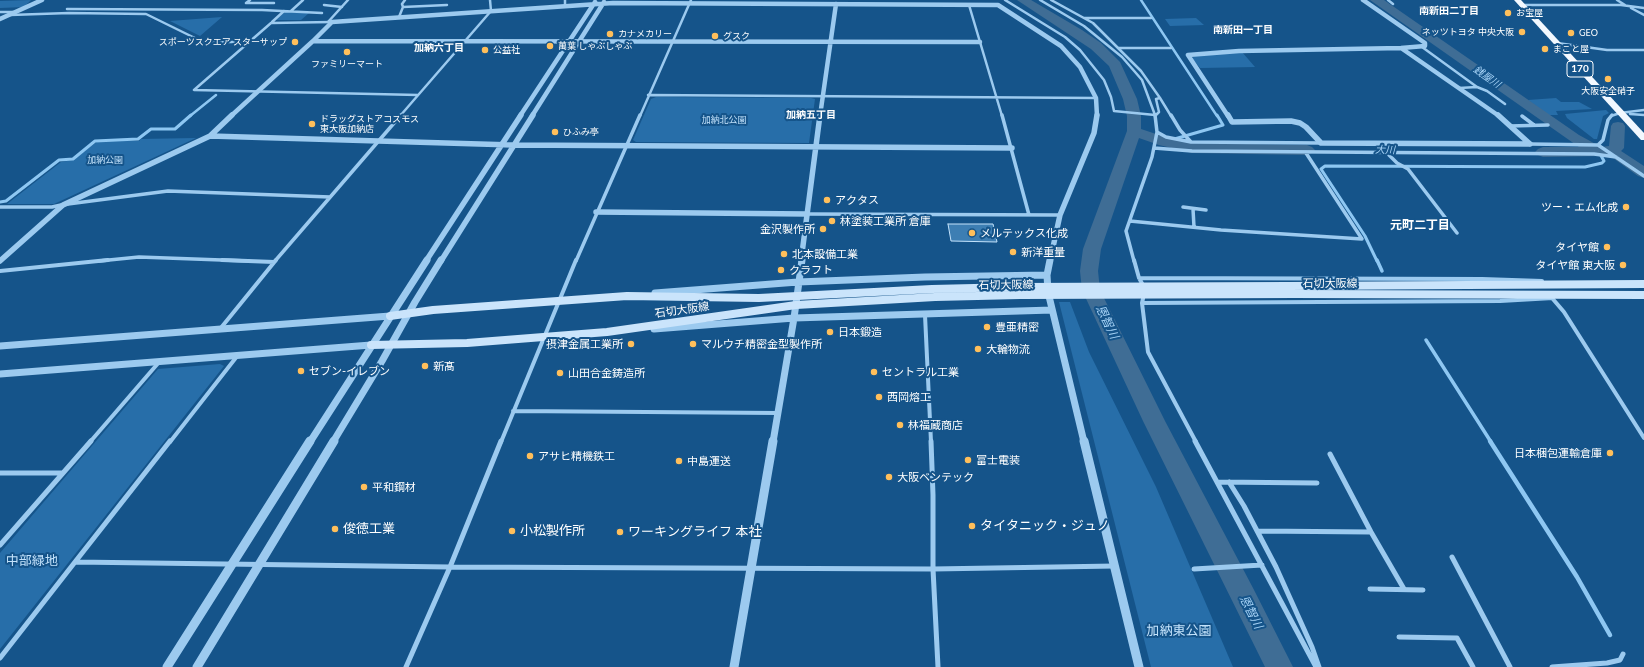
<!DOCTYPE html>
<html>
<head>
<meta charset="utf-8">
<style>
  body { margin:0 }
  canvas { display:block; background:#15548a }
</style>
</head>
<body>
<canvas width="1644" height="667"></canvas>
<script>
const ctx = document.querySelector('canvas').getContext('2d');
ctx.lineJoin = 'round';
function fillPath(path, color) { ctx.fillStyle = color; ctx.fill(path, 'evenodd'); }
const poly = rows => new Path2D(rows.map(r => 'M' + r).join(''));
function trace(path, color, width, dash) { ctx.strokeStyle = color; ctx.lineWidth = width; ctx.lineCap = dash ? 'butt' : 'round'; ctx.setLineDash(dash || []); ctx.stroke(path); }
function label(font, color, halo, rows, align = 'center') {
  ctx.font = font + ' Lato,"Noto Sans JP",sans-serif'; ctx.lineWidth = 4; ctx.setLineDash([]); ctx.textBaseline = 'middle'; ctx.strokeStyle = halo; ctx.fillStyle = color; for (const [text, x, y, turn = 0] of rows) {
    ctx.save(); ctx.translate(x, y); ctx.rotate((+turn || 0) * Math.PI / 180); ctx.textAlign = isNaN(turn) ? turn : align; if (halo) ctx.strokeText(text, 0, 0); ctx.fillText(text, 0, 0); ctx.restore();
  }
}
const green = poly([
  [31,0,24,7,0,8,0,1],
  [286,11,309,13,301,20,276,20],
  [222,17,200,36,170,21],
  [1196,18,1204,25,1170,26,1165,19],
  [1242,52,1255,67,1200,68,1192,58,1195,56],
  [656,97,811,98,815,99,809,143,636,142,633,140,651,99],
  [1556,98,1561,102,1579,102,1592,109,1556,111,1558,115,1548,115,1528,100],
  [1606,110,1609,113,1603,116,1597,139,1594,139,1567,118,1565,114],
  [196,138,54,204,7,204,61,162,73,160,98,141,139,141,141,139],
  [1059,302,1070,302,1089,352,1156,487,1233,667,1151,667],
  [220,364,224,366,0,649,0,553,158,369]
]);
const streamFar3 = poly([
  [1141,0,1217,116],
  [190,116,216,95]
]);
const streamFar2 = poly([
  [1164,142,1223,125,1217,115],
  [0,202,6,201,59,160,73,159,95,141,138,139,151,129,175,129,191,115],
  [1377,261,1365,236,1321,169,1325,166,1585,167,1602,163,1604,161,1599,152]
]);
const streamFar1 = poly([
  [1377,260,1382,271],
  [1426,340,1491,442]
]);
const stream = poly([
  [1490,441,1577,577,1610,635]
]);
const river = poly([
  [1017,0,1031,0,1082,30,1101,43,1120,62,1137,99,1141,116,1141,129,1168,138,1192,143,1307,145,1312,147,1315,150,1312,153,1307,155,1192,153,1159,145,1139,138,1101,249,1098,271,1100,290,1165,421,1253,588,1293,667,1265,667,1143,421,1082,290,1080,271,1083,249,1127,131,1127,116,1123,99,1109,66,1091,49,1017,0],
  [1370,0,1384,0,1579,135,1601,147,1609,146,1611,126,1613,123,1618,122,1623,123,1625,126,1624,148,1621,151,1644,166,1644,178,1638,176,1613,158,1602,156,1543,157,1538,155,1535,152,1538,149,1543,147,1579,147,1370,0]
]);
const building = poly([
  [948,224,993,224,997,242,951,241,948,224]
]);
const minorFar3 = poly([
  [250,0,246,3,274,3],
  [565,0,565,6],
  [1005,0,1065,37,1080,50,1104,80,1111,97,1114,111,1155,115,1142,80,1122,57,1084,26,1040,0],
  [1051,0,1093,23,1141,71,1160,98,1156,99,1159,112,1155,116],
  [1388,0,1393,4],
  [1617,0,1625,5],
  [324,5,342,7],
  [969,5,1002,116],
  [1522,5,1621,5,1644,8],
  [403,7,447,5],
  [1631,8,1644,15],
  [67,9,262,10,322,13],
  [291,11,303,0],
  [0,12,13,12],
  [10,15,69,13,146,14,203,42,249,42],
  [399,17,403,7,402,4,405,0],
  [1084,18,1151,18],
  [272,22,284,11],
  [328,22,348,0],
  [332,22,271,23,194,90,418,95],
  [1557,43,1607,50,1644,50],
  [1422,47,1477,87,1459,88],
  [1119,48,1171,48],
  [1477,87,1487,91,1505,104],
  [648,95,1096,98],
  [1160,98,1171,116],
  [1630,114,1644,115],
  [400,116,491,11,490,0],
  [640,116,691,0],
  [1611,116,1620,113,1644,110]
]);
const minorFar2 = poly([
  [1002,115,1029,215],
  [1171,115,1180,130,1191,142],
  [1522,116,1534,125],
  [1510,126,1548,125],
  [1157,132,1166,137,1191,142,1321,143],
  [1530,144,1598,145,1603,140,1608,120,1612,115],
  [1598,145,1644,176],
  [1154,148,1192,151,1594,154,1616,157],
  [1388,154,1397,163,1408,169,1457,233],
  [68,204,168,191,330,197],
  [0,207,52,207,61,205],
  [1183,207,1206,210],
  [1193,209,1194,227],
  [807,214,1060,215],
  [1130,221,1221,230,1362,239,1306,153],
  [99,261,139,257,249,261],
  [275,261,401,115],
  [576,261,640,115],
  [1134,261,1126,231,1152,157,1157,132,1155,115]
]);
const minorFar1 = poly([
  [222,260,274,262],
  [1134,260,1139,278,1144,287],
  [0,271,108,260],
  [1139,278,1482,279,1542,281],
  [1144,294,1142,303,1148,352,1196,442],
  [1552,298,1564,312,1644,438],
  [1142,303,1500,301,1553,298],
  [925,315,931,442],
  [220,329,276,260],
  [513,411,778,413],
  [90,442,160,361],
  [170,442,238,355],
  [501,442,576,260]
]);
const minor = poly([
  [931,441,933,495,933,569,938,667],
  [1195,441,1316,667],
  [1330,454,1371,532,1404,589],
  [0,473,62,473],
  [1218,482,1317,483],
  [1229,482,1244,506,1276,567,1312,647,1319,667],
  [1258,531,1371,532],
  [0,545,91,441],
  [1452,557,1510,667],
  [75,562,170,441],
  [1194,569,1262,565],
  [1370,589,1423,590],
  [1399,637,1457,638,1473,667],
  [0,658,75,562,450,567,933,569,1115,566],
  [406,667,450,567,501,441],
  [1552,667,1607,663,1620,660,1623,654]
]);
const tertiaryFar3 = poly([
  [0,19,42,0],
  [313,41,332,22,613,3,998,5,1061,46,1080,67,1096,98,1097,116],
  [1401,48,1499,116],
  [231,116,313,41,980,42],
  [520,116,595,2],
  [532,116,604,2],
  [820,116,836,4],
  [1228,116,1188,55,1239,51,1401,48,1425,46,1425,43,1363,0]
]);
const tertiaryFar2 = poly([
  [1228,115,1232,122,1291,121,1300,123,1306,127,1321,143,1530,144],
  [1498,115,1530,144],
  [210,136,232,115],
  [596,212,807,214],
  [0,261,63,205,210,136,513,145,1012,148],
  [426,261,521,115],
  [441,261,533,115],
  [801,261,820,115],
  [1050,261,1060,215,1094,133,1097,115]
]);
const tertiaryFar1 = poly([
  [1050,260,1047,275,1048,292,1084,442],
  [655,293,798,282,925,277,1047,275],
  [654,329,794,318,1052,310],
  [0,346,390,316],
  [0,374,371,345],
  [310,442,427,260],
  [333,442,382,361,415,302,441,260],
  [773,442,794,318,802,260]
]);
const tertiary = poly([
  [1084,441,1139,667],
  [167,667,310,441],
  [197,667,334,441],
  [734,667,773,441]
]);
const secondary = poly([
  [1289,286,1644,284],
  [1294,294,1644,295],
  [390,316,433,310,627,296,759,298,932,289,1017,287],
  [371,345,467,343,607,332,796,305,935,297,1020,295]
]);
const trunk = poly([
  [1514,0,1521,0,1644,133,1644,140,1641,140,1514,0]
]);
const secondaryBridge = poly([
  [1017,287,1289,286],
  [1020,295,1294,294]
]);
const markers = [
  [1508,13,4,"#ffbf5b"],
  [1522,32,4,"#ffbf5b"],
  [1571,33,4,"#ffbf5b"],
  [610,34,4,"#ffbf5b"],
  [715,36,4,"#ffbf5b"],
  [295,42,4,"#ffbf5b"],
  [550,46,4,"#ffbf5b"],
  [1545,49,4,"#ffbf5b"],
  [485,50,4,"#ffbf5b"],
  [347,52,4,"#ffbf5b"],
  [1608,79,4,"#ffbf5b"],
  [312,124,4,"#ffbf5b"],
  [555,132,4,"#ffbf5b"],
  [827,200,4,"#ffbf5b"],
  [1626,207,4,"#ffbf5b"],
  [832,221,4,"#ffbf5b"],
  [823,229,4,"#ffbf5b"],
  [972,233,4,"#ffbf5b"],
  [1607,247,4,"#ffbf5b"],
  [1013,252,4,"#ffbf5b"],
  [784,254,4,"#ffbf5b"],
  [1623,265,4,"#ffbf5b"],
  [781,270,4,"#ffbf5b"],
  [987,327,4,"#ffbf5b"],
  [830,332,4,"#ffbf5b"],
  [631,344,4,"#ffbf5b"],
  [693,344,4,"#ffbf5b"],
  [978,349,4,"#ffbf5b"],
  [425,366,4,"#ffbf5b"],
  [301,371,4,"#ffbf5b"],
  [874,372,4,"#ffbf5b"],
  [560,373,4,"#ffbf5b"],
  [879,397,4,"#ffbf5b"],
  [900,425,4,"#ffbf5b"],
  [1610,453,4,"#ffbf5b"],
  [530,456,4,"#ffbf5b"],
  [968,460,4,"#ffbf5b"],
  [679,461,4,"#ffbf5b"],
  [889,477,4,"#ffbf5b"],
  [364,487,4,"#ffbf5b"],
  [972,526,4,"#ffbf5b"],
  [335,529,4,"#ffbf5b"],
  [512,531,4,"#ffbf5b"],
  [620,532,4,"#ffbf5b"]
];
const farPoinames = [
  ["お宝屋",1516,13],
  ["ネッツトヨタ 中央大阪",1514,32,"right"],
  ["GEO",1579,33],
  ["カナメカリー",618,34],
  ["グスク",723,36],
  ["スポーツスクエア スターサップ",287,42,"right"],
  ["萬葉 しゃぶしゃぶ",558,46],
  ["まこと屋",1553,49],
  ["公益社",493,50],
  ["ファミリーマート",347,64,"center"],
  ["大阪安全硝子",1608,91,"center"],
  ["ドラッグストアコスモス",320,119],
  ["東大阪加納店",320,129],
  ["ひふみ亭",563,132]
];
const farParknames = [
  ["加納北公園",724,120],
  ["加納公園",105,160]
];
const farNeighbourhoodnames = [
  ["南新田二丁目",1449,11],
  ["南新田一丁目",1243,30],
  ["加納六丁目",439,48],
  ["加納五丁目",811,115]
];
const shields = [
  [1580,69,26]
];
const shieldNames = [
  ["170",1580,69]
];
const farWaternames = [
  ["銭屋川",1487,77,35],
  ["大川",1385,150,1]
];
const poiNames = [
  ["アクタス",835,200],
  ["ツー・エム化成",1618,207,"right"],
  ["林塗装工業所 倉庫",840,221],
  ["金沢製作所",815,229,"right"],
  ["メルテックス化成",980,233],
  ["タイヤ館",1599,247,"right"],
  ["新洋重量",1021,252],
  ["北本設備工業",792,254],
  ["タイヤ館 東大阪",1615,265,"right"],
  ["クラフト",789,270],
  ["豊亜精密",995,327],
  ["日本鍛造",838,332],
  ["摂津金属工業所",623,344,"right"],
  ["マルウチ精密金型製作所",701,344],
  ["大輪物流",986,349],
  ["新髙",433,366],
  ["セブン-イレブン",309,371],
  ["セントラル工業",882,372],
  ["山田合金鋳造所",568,373],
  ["西岡熔工",887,397],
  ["林福蔵商店",908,425],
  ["日本梱包運輸倉庫",1602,453,"right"],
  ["アサヒ精機鉄工",538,456],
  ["富士電装",976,460],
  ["中島運送",687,461],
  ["大阪ベンテック",897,477],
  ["平和鋼材",372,487]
];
const streetNames = [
  ["石切大阪線",1330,283],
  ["石切大阪線",1006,285,-1],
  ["石切大阪線",682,310,-8]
];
const neighbourhoodNames = [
  ["元町二丁目",1420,225]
];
const waterNames = [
  ["恩智川",1107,322,64],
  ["恩智川",1251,612,63]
];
const nearPoinames = [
  ["タイタニック・ジュノ",980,526],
  ["俊徳工業",343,529],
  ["小松製作所",520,531],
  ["ワーキングライフ 本社",628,532]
];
const nearParknames = [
  ["中部緑地",32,561],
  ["加納東公園",1179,631]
];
fillPath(green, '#276ea9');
trace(streamFar3, '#8ec7f2', 2.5);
trace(streamFar2, '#8ec7f2', 3);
trace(streamFar1, '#8ec7f2', 3.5);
trace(stream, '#8ec7f2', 4.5);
fillPath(river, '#3f6d95');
fillPath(building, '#3d7eb3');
trace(building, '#c3e2fb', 1);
trace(minorFar3, '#9ccaef', 2.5);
trace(minorFar2, '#9ccaef', 3.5);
trace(minorFar1, '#9ccaef', 4);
trace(minor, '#9ccaef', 5);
trace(tertiaryFar3, '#9ccaef', 4.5);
trace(tertiaryFar2, '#9ccaef', 5.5);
trace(tertiaryFar1, '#9ccaef', 7);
trace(tertiary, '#9ccaef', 9);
trace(secondary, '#cae4fb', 8);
fillPath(trunk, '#f2f8ff');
trace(secondaryBridge, '#cae4fb', 8);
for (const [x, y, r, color] of markers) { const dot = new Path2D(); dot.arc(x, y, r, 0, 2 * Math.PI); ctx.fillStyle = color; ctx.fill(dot); trace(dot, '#15548a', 1.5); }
label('9px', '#fff', '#15548a', farPoinames, 'left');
label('9px', '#c3e2fb', '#15548a', farParknames);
label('bold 10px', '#fff', '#15548a', farNeighbourhoodnames);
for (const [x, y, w] of shields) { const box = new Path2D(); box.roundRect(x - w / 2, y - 8, w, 16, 3); ctx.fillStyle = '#15548a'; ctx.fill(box); trace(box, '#fff', 1); }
label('bold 10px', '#fff', null, shieldNames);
label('italic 10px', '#a8d4f7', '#15548a', farWaternames);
label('11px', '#fff', '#15548a', poiNames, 'left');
label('11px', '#fff', '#15548a', streetNames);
label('bold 12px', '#fff', '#15548a', neighbourhoodNames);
label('italic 12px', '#a8d4f7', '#15548a', waterNames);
label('13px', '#fff', '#15548a', nearPoinames, 'left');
label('13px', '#c3e2fb', '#15548a', nearParknames);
</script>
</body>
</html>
